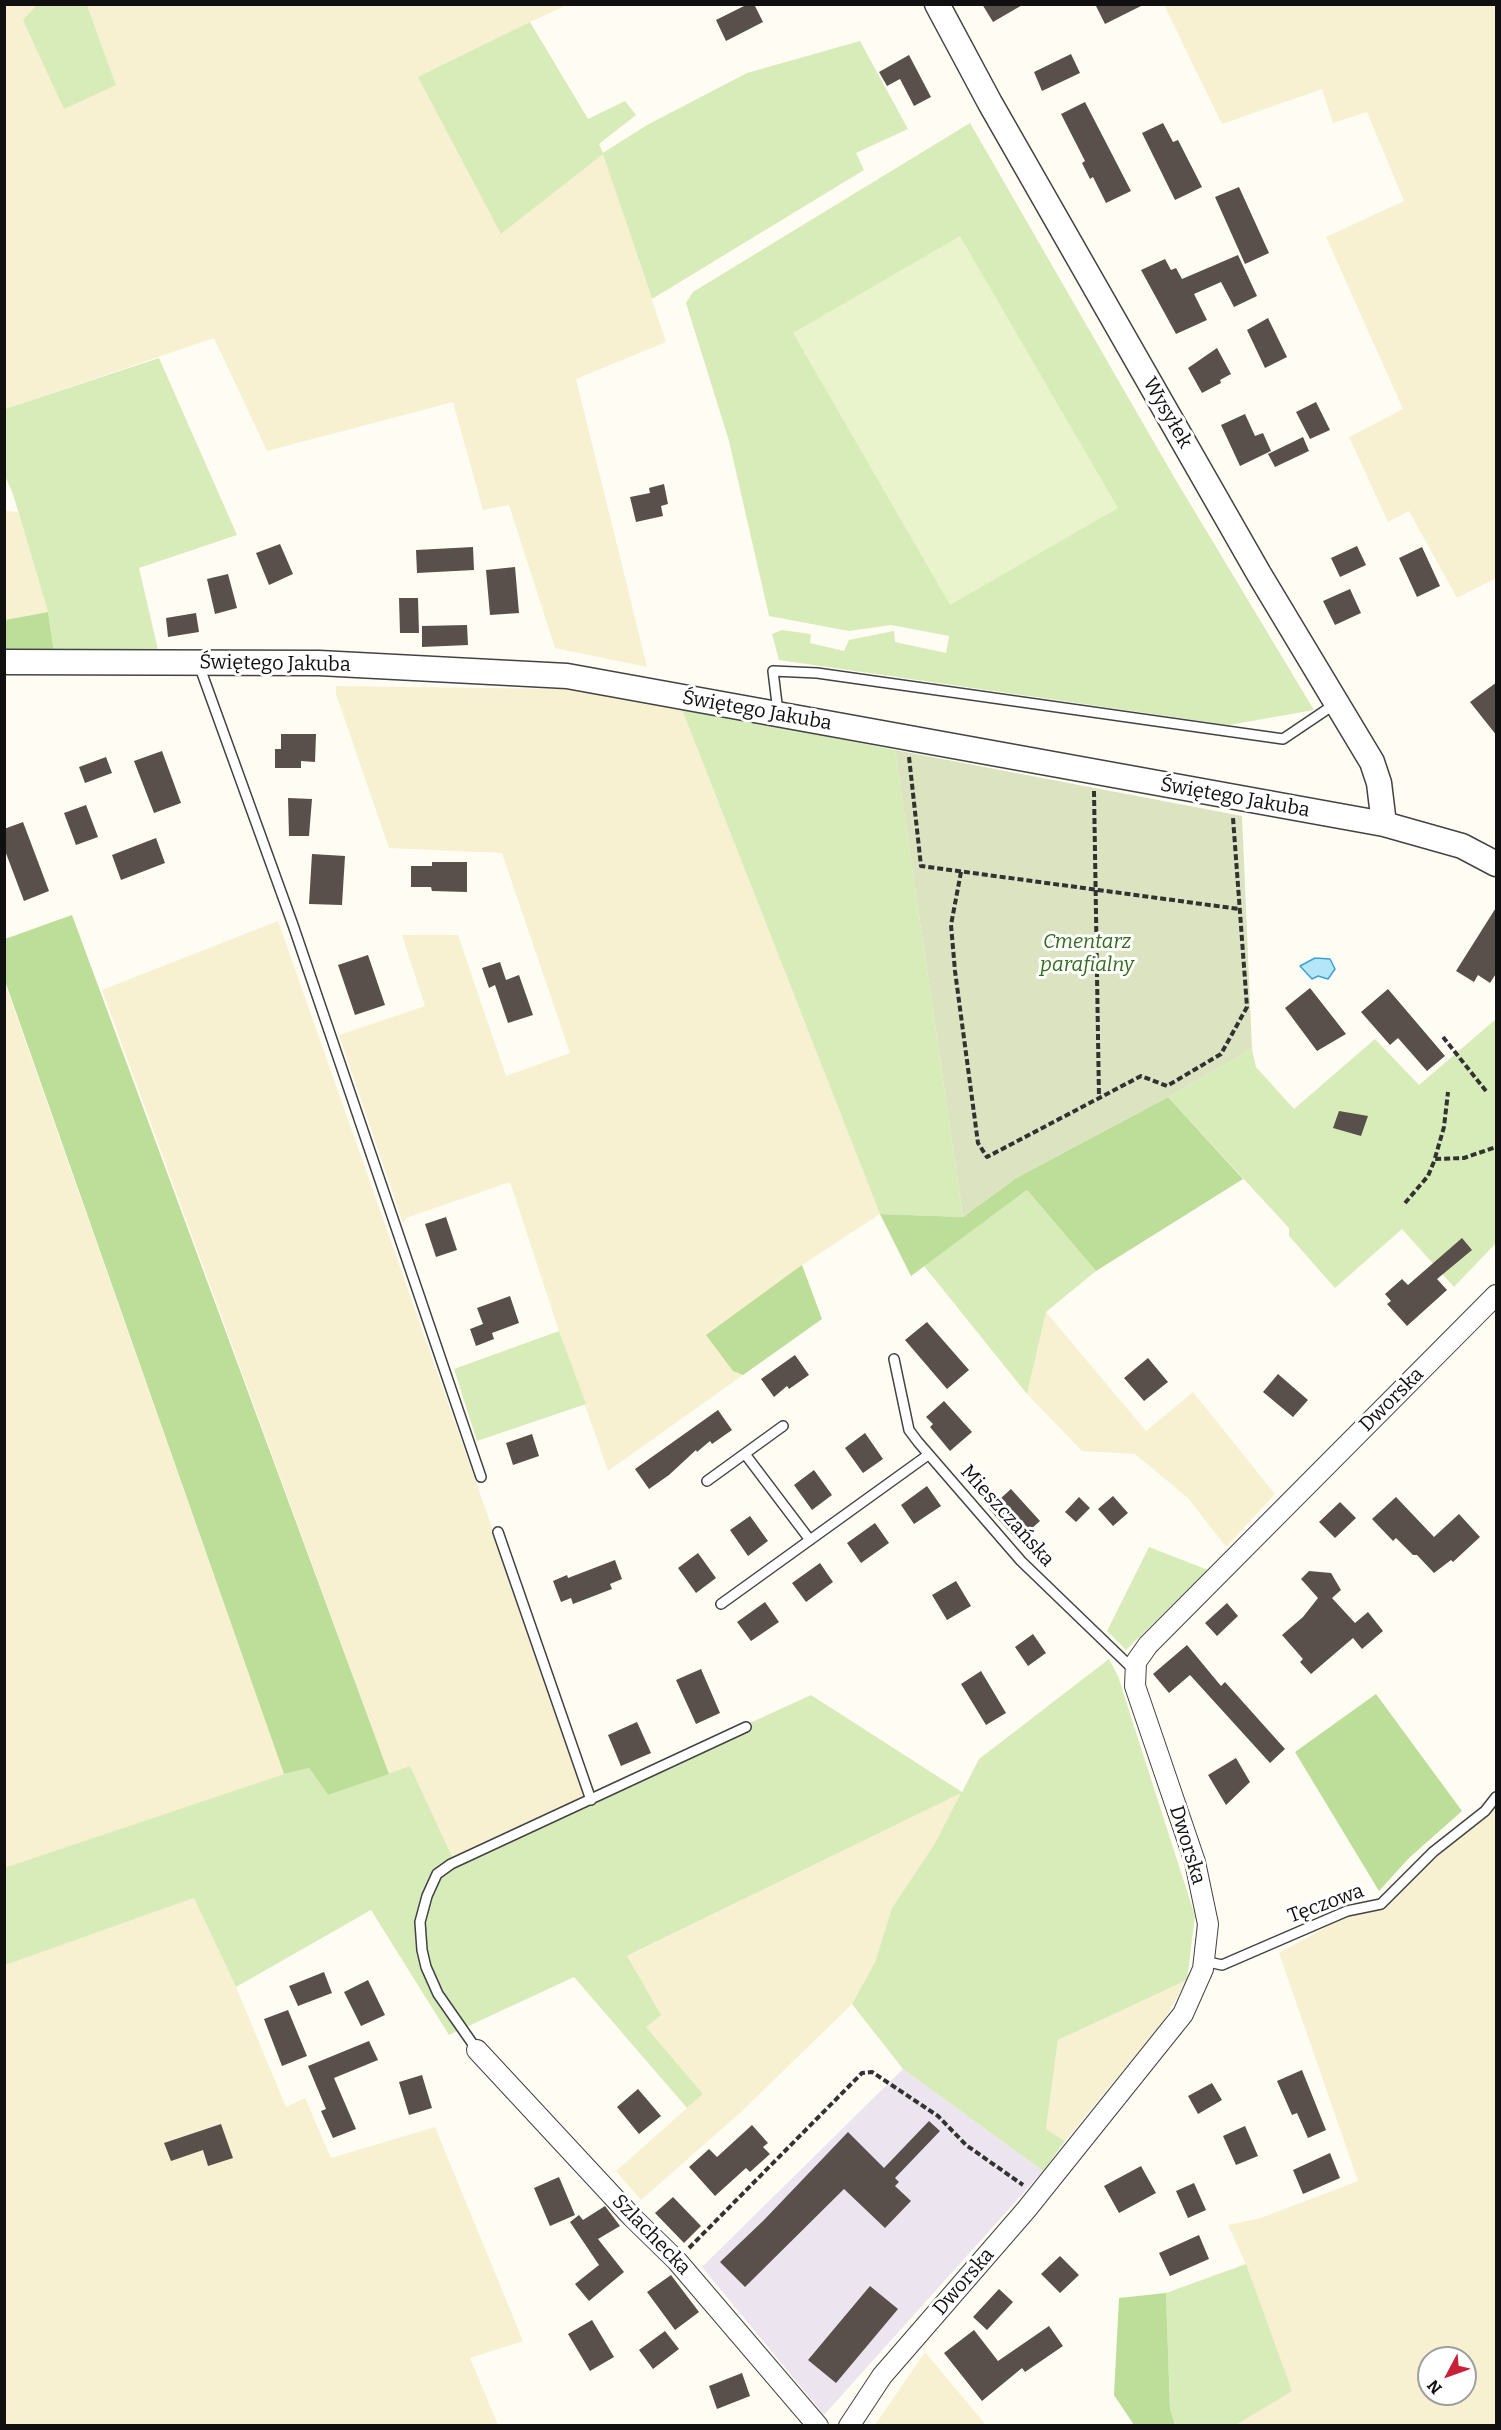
<!DOCTYPE html>
<html>
<head>
<meta charset="utf-8">
<style>
  body { margin:0 }
  #map { position:relative; width:1501px; height:2430px; overflow:hidden; background:#fffcf3; font-family:Bitter,serif }
  canvas { display:block }
  .frame { position:absolute; inset:0; border:6px solid #101010; pointer-events:none }
  .north { position:absolute; left:1417px; top:2346px; width:60px; height:60px; box-sizing:border-box; background:#fff; border:2px solid #9f9f9f; border-radius:50%; rotate:229deg; font-size:16px; font-weight:700; line-height:24px; text-align:center; color:#101010 }
  .north::after { content:''; display:block; margin:auto; width:21px; height:27px; background:#c82036; clip-path:polygon(50% 0,100% 100%,50% 72%,0 100%) }
</style>
</head>
<body>
<div id="map">
<canvas width="1501" height="2430"></canvas>
<div class="frame"></div>
<div class="north">N</div>
</div>
<script>
const ctx = document.querySelector('canvas').getContext('2d');
ctx.lineJoin = 'round';
function fillPath(path, color) { ctx.fillStyle = color; ctx.fill(path, 'evenodd'); }
const poly = rows => new Path2D(rows.map(r => 'M' + r).join(''));
function trace(path, color, width, dash) { ctx.strokeStyle = color; ctx.lineWidth = width; ctx.lineCap = dash ? 'butt' : 'round'; ctx.setLineDash(dash || []); ctx.stroke(path); }
function label(font, color, halo, rows, align = 'center') {
  ctx.font = font + ' Bitter,serif'; ctx.lineWidth = 6; ctx.setLineDash([]); ctx.textBaseline = 'middle'; ctx.strokeStyle = halo; ctx.fillStyle = color; for (const [text, x, y, turn = 0] of rows) {
    ctx.save(); ctx.translate(x, y); ctx.rotate((+turn || 0) * Math.PI / 180); ctx.textAlign = isNaN(turn) ? turn : align; if (halo) ctx.strokeText(text, 0, 0); ctx.fillText(text, 0, 0); ctx.restore();
  }
}
const industrial = poly([
  [903,2069,1043,2171,824,2415,702,2267]
]);
const farmland = poly([
  [4,5,38,5,23,21,116,85,87,5,567,5,526,24,501,234,603,153,666,342,576,379,647,667,555,648,509,505,483,510,453,402,267,451,214,338,5,409],
  [1164,5,1496,5,1496,578,1457,598,1409,511,1388,522,1349,437,1403,409,1326,237,1404,201,1367,112,1333,123,1322,89,1222,124],
  [5,511,18,512,48,612,5,620],
  [336,686,561,689,681,707,880,1214,802,1265,733,1371,743,1375,608,1471,559,1331,510,1182,406,1218,403,1223,339,1035,425,1006,402,935,458,935,506,1076,570,1053,502,853,389,848,336,694],
  [278,921,490,1522,596,1794,452,1859,410,1766,389,1774,102,990],
  [4,981,284,1774,5,1868,4,1868],
  [1046,1312,1146,1431,1193,1392,1275,1494,1226,1547,1188,1498,1135,1454,1082,1451,1027,1394],
  [962,1792,934,1845,892,1908,875,1962,852,2004,741,2112,641,2200,616,2171,703,2094,645,2026,661,2015,626,1957],
  [1496,1807,1496,2425,1236,2425,1291,2390,1246,2264,1228,2225,1261,2218,1358,2181,1279,1953,1345,1917,1384,1909,1416,1875],
  [1429,2358,1465,2358,1465,2394,1429,2394],
  [194,1898,236,1987,286,2107,305,2098,331,2158,435,2127,523,2341,470,2358,498,2425,5,2425,4,1965],
  [1187,1980,1164,2020,1065,2141,1046,2129,1058,2040],
  [925,2352,986,2425,875,2425]
]);
const green = poly([
  [38,4,87,5,116,85,64,109,23,20],
  [530,22,588,119,625,101,636,115,599,144,603,153,647,125,747,73,860,41,908,129,856,153,864,170,652,299,603,154,501,234,418,77],
  [970,123,1174,477,1314,710,1229,725,779,660,772,634,782,630,811,634,810,643,844,651,849,640,894,631,895,642,946,653,949,636,891,625,849,631,769,616,729,441,686,303,693,292],
  [159,358,237,535,139,568,159,654,54,652,48,612,13,494,5,476,5,409],
  [681,707,895,750,963,1217,880,1214],
  [1496,1019,1496,1243,1454,1287,1402,1229,1335,1288,1289,1236,1289,1228,1168,1097,1252,1049,1256,1067,1294,1109,1375,1039,1419,1085],
  [1027,1190,1096,1271,1046,1312,1027,1394,924,1266],
  [559,1331,586,1404,477,1441,454,1369],
  [1149,1547,1208,1570,1126,1650,1107,1631],
  [1109,1659,1118,1676,1195,1916,1187,1980,1058,2040,1046,2129,1065,2141,1043,2171,903,2069,852,2004,875,1962,892,1908,934,1845,961,1793,627,1956,661,2015,646,2027,703,2094,687,2108,574,1977,449,2035,371,1910,236,1987,194,1898,5,1965,4,1868,284,1774,309,1768,328,1795,410,1766,453,1859,811,1695,962,1792,979,1759],
  [1246,2264,1292,2391,1236,2425,1175,2425,1170,2409,1166,2293]
]);
const forest = poly([
  [48,612,54,652,5,651,5,620],
  [72,915,389,1774,328,1795,309,1768,284,1774,5,981,5,939],
  [1168,1097,1243,1179,1096,1271,1027,1190,911,1276,880,1214,963,1217,1016,1178],
  [802,1265,822,1319,743,1375,733,1371,706,1335],
  [1376,1694,1462,1811,1409,1858,1379,1891,1295,1752],
  [1166,2293,1170,2409,1175,2425,1134,2425,1114,2395,1119,2298]
]);
const cemetery = poly([
  [895,750,1242,816,1252,1049,1168,1097,1016,1178,963,1217]
]);
const pitch = poly([
  [960,236,1118,508,950,605,793,333]
]);
const water = poly([
  [1315,958,1330,959,1335,969,1328,979,1318,976,1312,979,1300,966,1315,958]
]);
const building = poly([
  [748,4,754,4,763,22,726,41,716,20],
  [982,4,1024,4,993,22],
  [1095,4,1145,4,1105,24],
  [1071,54,1080,73,1042,91,1034,72],
  [909,55,931,97,914,106,900,79,887,86,879,72],
  [1085,102,1131,191,1106,203,1093,177,1090,179,1082,163,1085,161,1061,114],
  [1163,123,1173,142,1178,140,1202,187,1175,200,1142,133],
  [1239,187,1269,253,1245,264,1215,197],
  [1238,255,1257,296,1234,307,1221,282,1194,294,1207,320,1176,334,1141,270,1165,259,1171,270,1176,268,1182,279],
  [1268,318,1287,357,1265,368,1247,330],
  [1217,348,1231,374,1220,380,1221,383,1202,393,1188,368],
  [1316,402,1330,430,1310,439,1296,412],
  [1245,414,1255,436,1263,433,1271,451,1240,466,1221,425],
  [1303,437,1309,451,1275,467,1268,454],
  [664,484,668,504,661,506,663,516,636,522,630,497,650,493,649,488],
  [280,544,293,574,269,585,256,553],
  [1357,546,1366,565,1340,577,1331,558],
  [473,547,474,570,417,573,416,550],
  [1422,547,1440,586,1417,597,1399,558],
  [515,567,519,613,490,615,486,570],
  [228,574,237,608,215,614,207,579],
  [1350,589,1361,613,1335,625,1323,601],
  [399,598,418,598,419,633,400,633],
  [196,613,199,632,168,637,166,618],
  [467,625,468,645,422,647,422,626],
  [1497,682,1497,736,1470,702],
  [281,734,316,734,315,762,301,761,301,768,275,768,275,749,281,749],
  [162,751,181,803,154,813,134,761],
  [106,757,112,773,85,783,79,767],
  [288,798,312,799,309,836,289,836],
  [86,805,98,837,76,845,64,813],
  [23,822,49,891,24,901,4,848,4,829],
  [156,838,165,863,121,880,112,855],
  [312,854,345,856,342,905,309,904],
  [432,862,467,862,467,892,432,891,431,887,411,887,411,866,432,866],
  [1497,906,1497,972,1490,983,1478,975,1474,982,1456,971],
  [368,955,385,1005,355,1015,338,965],
  [500,962,506,980,519,975,533,1015,508,1023,495,985,489,988,482,968],
  [1310,988,1346,1034,1317,1051,1285,1008],
  [1388,989,1445,1056,1427,1071,1398,1038,1390,1045,1361,1012],
  [1339,1111,1368,1116,1361,1136,1333,1128],
  [446,1217,457,1250,436,1257,425,1224],
  [1462,1238,1472,1250,1437,1279,1447,1290,1407,1326,1387,1304,1391,1301,1385,1294,1402,1279,1408,1285],
  [510,1296,519,1323,492,1333,494,1339,476,1346,470,1329,483,1324,477,1308],
  [927,1322,969,1370,947,1389,905,1340],
  [795,1355,809,1375,789,1389,787,1386,774,1397,761,1379],
  [1148,1358,1168,1382,1144,1401,1124,1378],
  [1278,1374,1308,1400,1293,1417,1263,1392],
  [944,1401,972,1432,950,1451,930,1427,933,1424,926,1417],
  [718,1410,732,1430,712,1444,710,1441,697,1452,696,1450,669,1475,649,1489,635,1469],
  [865,1433,883,1459,863,1473,845,1448],
  [532,1434,539,1456,513,1465,506,1443],
  [814,1470,832,1495,812,1510,794,1485],
  [927,1486,941,1506,914,1524,901,1505],
  [1011,1489,1040,1521,1018,1541,989,1509],
  [1113,1496,1128,1513,1113,1526,1098,1509],
  [1079,1497,1090,1508,1076,1522,1065,1512],
  [1396,1497,1434,1537,1459,1514,1480,1537,1453,1562,1451,1560,1434,1573,1417,1555,1413,1555,1396,1538,1393,1541,1372,1519],
  [1340,1502,1356,1518,1335,1538,1319,1522],
  [750,1516,768,1541,748,1556,730,1530],
  [875,1523,889,1543,861,1563,847,1543],
  [698,1553,716,1578,696,1593,678,1568],
  [615,1560,622,1579,610,1584,612,1589,573,1604,571,1598,561,1602,553,1581,567,1575,568,1578],
  [820,1563,833,1582,806,1602,792,1583],
  [1309,1571,1331,1573,1341,1590,1332,1598,1355,1623,1368,1612,1383,1631,1362,1649,1353,1638,1311,1674,1300,1662,1303,1659,1282,1635,1303,1617,1318,1598,1301,1579],
  [956,1581,971,1606,947,1620,932,1595],
  [765,1602,779,1622,751,1641,737,1622],
  [1227,1603,1238,1616,1217,1636,1205,1623],
  [1033,1634,1046,1653,1028,1666,1015,1647],
  [1187,1645,1221,1686,1225,1682,1285,1749,1270,1763,1190,1675,1169,1693,1153,1674],
  [701,1669,720,1713,696,1724,676,1680],
  [981,1671,1006,1713,986,1725,961,1684],
  [637,1722,651,1753,621,1766,608,1735],
  [1236,1758,1250,1782,1226,1805,1208,1775],
  [324,1972,332,1993,298,2006,289,1986],
  [368,1980,385,2015,361,2026,344,1992],
  [288,2010,307,2056,282,2066,264,2019],
  [369,2041,378,2060,334,2078,356,2129,333,2138,321,2111,326,2109,308,2066],
  [1302,2070,1326,2130,1308,2138,1297,2113,1292,2115,1277,2081],
  [422,2075,432,2108,409,2115,399,2082],
  [1212,2083,1222,2100,1198,2114,1188,2096],
  [638,2089,661,2116,639,2134,617,2107],
  [929,2121,940,2131,895,2178,899,2182,895,2186,911,2201,885,2228,844,2189,745,2287,720,2262,764,2220,848,2132,884,2168],
  [221,2124,233,2158,208,2166,203,2150,171,2161,164,2143],
  [752,2125,768,2143,763,2147,770,2154,750,2172,746,2168,715,2196,689,2167,709,2149,717,2157],
  [1245,2126,1258,2156,1236,2165,1223,2136],
  [1330,2153,1340,2178,1303,2194,1293,2170],
  [1141,2166,1156,2193,1119,2213,1104,2186],
  [559,2177,575,2215,550,2226,534,2188],
  [1194,2183,1206,2210,1188,2218,1176,2191],
  [673,2197,701,2226,684,2243,655,2213],
  [605,2206,620,2226,598,2239,624,2272,589,2301,575,2284,599,2265,570,2222,579,2215,583,2220],
  [1199,2235,1209,2259,1170,2276,1159,2253],
  [1060,2256,1079,2275,1060,2293,1041,2274],
  [671,2275,699,2312,675,2330,647,2292],
  [870,2286,898,2309,836,2383,808,2360],
  [999,2289,1013,2302,987,2330,973,2317],
  [592,2320,614,2357,590,2371,568,2334],
  [1049,2326,1063,2346,1025,2372,1022,2368,982,2401,944,2353,974,2330,998,2361],
  [665,2331,679,2349,653,2369,639,2350],
  [742,2373,750,2396,717,2409,709,2386]
]);
const path = poly([
  [909,757,921,866,1239,909],
  [1094,791,1099,1098],
  [961,872,951,925,955,971,978,1143,987,1157,1141,1076,1167,1086,1221,1054,1247,1007,1233,818],
  [1443,1037,1486,1091],
  [1435,1158,1444,1127,1448,1092],
  [1405,1203,1428,1176,1435,1159,1464,1158,1496,1147],
  [689,2248,862,2073,872,2072,938,2116,966,2145,1023,2185]
]);
const service = poly([
  [199,665,293,925,481,1477],
  [778,712,773,671,817,673,1283,739,1335,704],
  [894,1359,909,1430,918,1442,1021,1561,1134,1670],
  [745,1454,810,1540],
  [707,1481,783,1426],
  [498,1532,591,1800],
  [721,1604,928,1455],
  [1204,1961,1222,1965,1347,1911,1381,1904,1433,1852,1485,1811,1496,1797],
  [477,2050,438,1994,426,1967,422,1950,420,1922,427,1896,437,1874,451,1864,746,1727]
]);
const minor = poly([
  [477,2050,632,2217,677,2261,818,2426],
  [849,2426,882,2376,1026,2210,1183,2014,1203,1969,1208,1924,1195,1862,1135,1686,1136,1662,1148,1645,1496,1295]
]);
const tertiary = poly([
  [937,4,990,103,1259,574,1372,762,1379,783,1384,824],
  [4,662,319,663,567,676,1384,824,1462,846,1496,864]
]);
const streetNames = [
  ["Wysyłek",1167,413,60],
  ["Świętego Jakuba",275,664,1],
  ["Świętego Jakuba",757,711,10],
  ["Świętego Jakuba",1235,798,10],
  ["Dworska",1392,1400,-45],
  ["Mieszczańska",1007,1516,48],
  ["Dworska",1187,1845,73],
  ["Tęczowa",1326,1904,-20],
  ["Szlachecka",651,2235,46],
  ["Dworska",964,2282,-49]
];
const parkNames = [
  ["Cmentarz",1087,942],
  ["parafialny",1087,965]
];
fillPath(industrial, '#ece4ee');
fillPath(farmland, '#f7f0d1');
fillPath(green, '#d8ecb9');
fillPath(forest, '#bdde98');
fillPath(cemetery, '#dbe3c1');
fillPath(pitch, '#e9f3cc');
fillPath(water, '#b5e5f9');
trace(water, '#38a3d4', 1.5);
fillPath(building, '#59504b');
trace(service, '#434343', 12);
trace(minor, '#434343', 22);
trace(tertiary, '#434343', 27);
trace(path, '#323232', 4, [6, 3]);
trace(service, '#fff', 9);
trace(minor, '#fff', 20);
trace(tertiary, '#fff', 24);
label('20px', '#101010', '#fff', streetNames);
label('italic 20px', '#336c1c', '#fff', parkNames);
</script>
</body>
</html>
